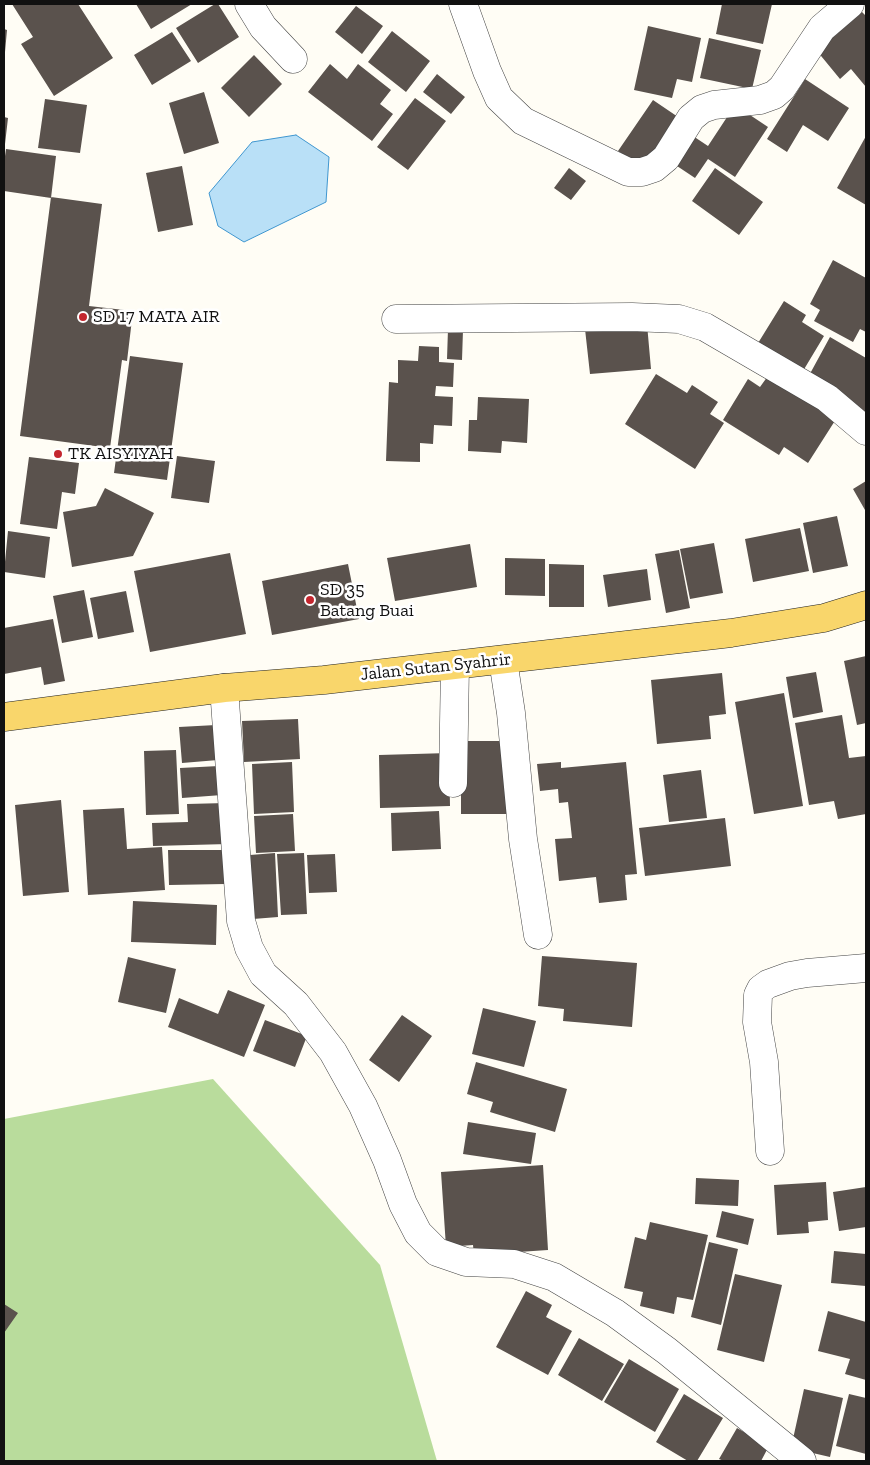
<!DOCTYPE html>
<html>
<head>
<meta charset="utf-8">
<style>
  body { margin:0 }
  #map { position:relative; width:870px; height:1465px; overflow:hidden; background:#fffdf5; font-family:"Zilla Slab",serif }
  canvas { display:block }
  .frame { position:absolute; inset:0; border:5px solid #111; pointer-events:none }
</style>
</head>
<body>
<div id="map">
<canvas width="870" height="1465"></canvas>
<div class="frame"></div>
</div>
<script>
const ctx = document.querySelector('canvas').getContext('2d');
ctx.lineJoin = 'round';
function fillPath(path, color) { ctx.fillStyle = color; ctx.fill(path, 'evenodd'); }
const poly = rows => new Path2D(rows.map(r => 'M' + r).join(''));
function trace(path, color, width, dash) { ctx.strokeStyle = color; ctx.lineWidth = width; ctx.lineCap = dash ? 'butt' : 'round'; ctx.setLineDash(dash || []); ctx.stroke(path); }
function label(font, color, halo, rows, align = 'center') {
  ctx.font = font + ' "Zilla Slab",serif'; ctx.lineWidth = 5; ctx.setLineDash([]); ctx.textBaseline = 'middle'; ctx.strokeStyle = halo; ctx.fillStyle = color; for (const [text, x, y, turn = 0] of rows) {
    ctx.save(); ctx.translate(x, y); ctx.rotate((+turn || 0) * Math.PI / 180); ctx.textAlign = isNaN(turn) ? turn : align; if (halo) ctx.strokeText(text, 0, 0); ctx.fillText(text, 0, 0); ctx.restore();
  }
}
const forest = poly([
  [213,1079,380,1265,437,1461,4,1461,4,1119]
]);
const water = poly([
  [296,135,329,157,326,202,244,242,218,226,209,193,252,142,296,135]
]);
const building = poly([
  [12,4,78,4,113,58,54,96,21,44,33,37],
  [136,4,192,4,151,29],
  [215,4,218,4,239,37,198,63,176,28],
  [722,4,772,4,763,44,716,34],
  [356,6,383,26,362,54,335,32],
  [862,12,866,16,866,87,851,69,840,79,817,51],
  [648,26,701,38,692,82,677,79,672,98,634,90],
  [4,29,7,30,5,52,4,52],
  [392,31,430,61,406,92,368,62],
  [172,32,191,61,152,85,134,55],
  [709,38,761,50,752,89,700,78],
  [254,55,282,84,249,117,221,88],
  [330,64,347,79,358,64,391,90,380,104,393,114,372,141,308,92],
  [437,74,465,97,451,114,423,92],
  [805,79,849,108,828,141,803,125,787,152,767,139],
  [204,92,219,143,184,154,169,103],
  [415,98,446,121,408,170,377,147],
  [45,99,87,105,80,153,38,148],
  [653,100,681,119,646,171,618,151],
  [735,105,768,127,735,177,708,159,695,178,668,160,687,132,708,146],
  [4,117,8,118,5,144,4,144],
  [866,136,866,205,837,188],
  [6,149,56,156,51,198,4,191,4,163],
  [182,166,193,225,158,232,146,173],
  [569,168,586,181,571,200,554,188],
  [715,168,763,202,739,235,692,201],
  [51,197,102,204,89,306,133,311,127,361,122,360,110,448,20,436],
  [833,260,866,278,866,332,860,329,853,342,814,321,820,310,810,304],
  [784,301,806,315,802,322,824,336,800,376,755,348],
  [647,324,651,369,590,374,585,329],
  [448,329,463,330,462,360,447,359],
  [830,337,866,358,866,415,806,381],
  [419,346,439,347,439,362,454,363,453,387,436,386,435,396,453,397,452,426,434,425,433,444,420,443,420,462,386,461,389,382,398,383,398,360,418,361],
  [130,356,183,363,167,480,114,473],
  [770,373,838,416,808,463,784,447,779,455,723,420,748,379,760,387],
  [656,374,687,393,692,385,718,402,710,414,724,423,695,469,625,424],
  [478,397,529,399,527,443,502,441,501,453,468,451,469,420,477,420],
  [177,456,215,461,209,503,171,498],
  [29,457,79,463,75,494,62,492,57,529,20,524],
  [866,481,866,509,865,510,853,489],
  [105,488,154,513,133,556,72,567,63,512,96,506],
  [837,516,848,566,813,573,803,523],
  [800,528,809,571,753,582,745,539],
  [8,531,50,537,45,578,4,572],
  [714,543,723,593,690,599,680,549],
  [470,544,477,587,395,601,387,558],
  [679,550,690,608,666,613,655,554],
  [230,553,246,634,150,652,134,571],
  [505,558,545,559,545,596,505,595],
  [348,564,359,619,272,635,262,581],
  [549,564,584,565,584,607,549,607],
  [647,569,651,600,608,607,603,575],
  [84,590,93,637,62,643,53,596],
  [126,591,134,632,98,639,90,598],
  [53,619,65,681,44,685,41,667,4,674,4,628],
  [866,656,866,723,857,725,844,661],
  [816,672,823,712,793,718,786,677],
  [722,673,726,714,709,716,711,739,657,744,651,680],
  [784,693,803,806,754,814,735,702],
  [842,715,849,758,866,756,866,814,838,819,834,801,809,805,795,723],
  [298,719,300,759,244,762,242,721],
  [216,725,218,760,182,763,179,727],
  [461,741,510,741,511,814,461,814],
  [176,750,179,814,146,815,144,751],
  [449,753,450,806,380,808,379,755],
  [292,762,294,812,254,814,252,764],
  [561,762,561,768,626,762,637,874,625,875,627,900,599,903,596,877,559,881,555,839,572,838,568,802,559,803,558,789,540,791,537,764],
  [219,766,222,795,182,798,180,768],
  [701,770,707,818,669,822,663,775],
  [61,800,69,892,23,896,15,805],
  [226,803,228,844,153,846,152,823,188,822,187,804],
  [124,808,127,849,162,847,165,890,88,895,83,810],
  [439,811,441,849,392,851,391,813],
  [293,814,295,851,256,853,254,816],
  [725,818,731,866,645,876,639,828],
  [168,850,225,850,225,884,169,885],
  [275,853,278,917,253,919,250,855],
  [304,853,307,914,281,915,277,854],
  [335,854,337,892,309,893,307,855],
  [133,901,217,905,216,945,131,942],
  [542,956,637,963,632,1027,563,1021,564,1009,538,1006],
  [128,957,176,969,166,1013,118,1002],
  [228,990,265,1005,244,1057,168,1027,179,998,218,1014],
  [483,1008,536,1021,524,1067,472,1054],
  [402,1015,432,1036,399,1082,369,1060],
  [265,1020,307,1036,295,1067,253,1051],
  [476,1062,567,1089,555,1132,490,1112,493,1102,467,1094],
  [468,1122,536,1133,531,1164,463,1154],
  [543,1165,548,1250,474,1255,473,1245,446,1247,441,1172],
  [696,1178,739,1180,738,1206,695,1204],
  [826,1182,828,1220,808,1222,809,1233,777,1235,774,1185],
  [866,1187,866,1227,839,1231,833,1192],
  [722,1211,754,1219,748,1245,716,1237],
  [650,1222,708,1235,693,1300,677,1297,674,1314,640,1306,643,1292,624,1288,635,1237,646,1240],
  [709,1242,738,1249,721,1325,691,1317],
  [834,1251,866,1254,866,1286,831,1283],
  [735,1274,782,1285,764,1362,717,1350],
  [526,1291,552,1305,546,1317,572,1331,548,1375,496,1347],
  [4,1304,18,1313,4,1333],
  [828,1311,866,1322,866,1380,845,1374,850,1359,818,1351],
  [579,1338,624,1364,602,1401,558,1375],
  [629,1359,679,1389,655,1432,604,1402],
  [804,1389,843,1398,830,1457,791,1448],
  [684,1394,723,1418,697,1461,688,1461,656,1442],
  [849,1394,866,1398,866,1454,836,1446],
  [737,1428,769,1446,761,1461,724,1461,719,1459]
]);
const minor = poly([
  [249,4,263,27,293,59],
  [463,4,487,71,499,98,523,121,628,172,642,172,654,168,666,158,691,118,702,109,714,105,760,100,774,95,782,88,822,28,850,4],
  [396,319,632,317,679,319,705,327,827,398,866,431],
  [503,660,511,713,523,839,538,935],
  [224,688,241,921,249,948,263,974,296,1004,333,1052,363,1106,387,1160,403,1204,418,1233,437,1252,466,1262,514,1264,554,1277,615,1313,667,1351,802,1461],
  [453,783,455,665],
  [770,1151,764,1062,757,1022,758,995,761,989,768,984,790,976,807,973,866,968]
]);
const primary = poly([
  [4,717,224,688,324,680,731,633,824,618,866,605]
]);
const markers = [
  [83,317,5,"#c4262e"],
  [58,454,5,"#c4262e"],
  [310,600,5,"#c4262e"]
];
const poiNames = [
  ["SD 17 MATA AIR",93,317],
  ["TK AISYIYAH",68,454],
  ["SD 35",320,590],
  ["Batang Buai",320,611]
];
const streetNames = [
  ["Jalan Sutan Syahrir",436,667,-6]
];
fillPath(forest, '#b9dc9c');
fillPath(water, '#b9e0f7');
trace(water, '#3f96cf', 1);
fillPath(building, '#5a524d');
trace(minor, '#444', 29);
trace(primary, '#222', 29);
trace(minor, '#fff', 28);
trace(primary, '#f9d66b', 28);
for (const [x, y, r, color] of markers) { const dot = new Path2D(); dot.arc(x, y, r, 0, 2 * Math.PI); ctx.fillStyle = color; ctx.fill(dot); trace(dot, '#fff', 2); }
label('18px', '#111', '#fff', poiNames, 'left');
label('18px', '#111', '#fff', streetNames);
</script>
</body>
</html>
